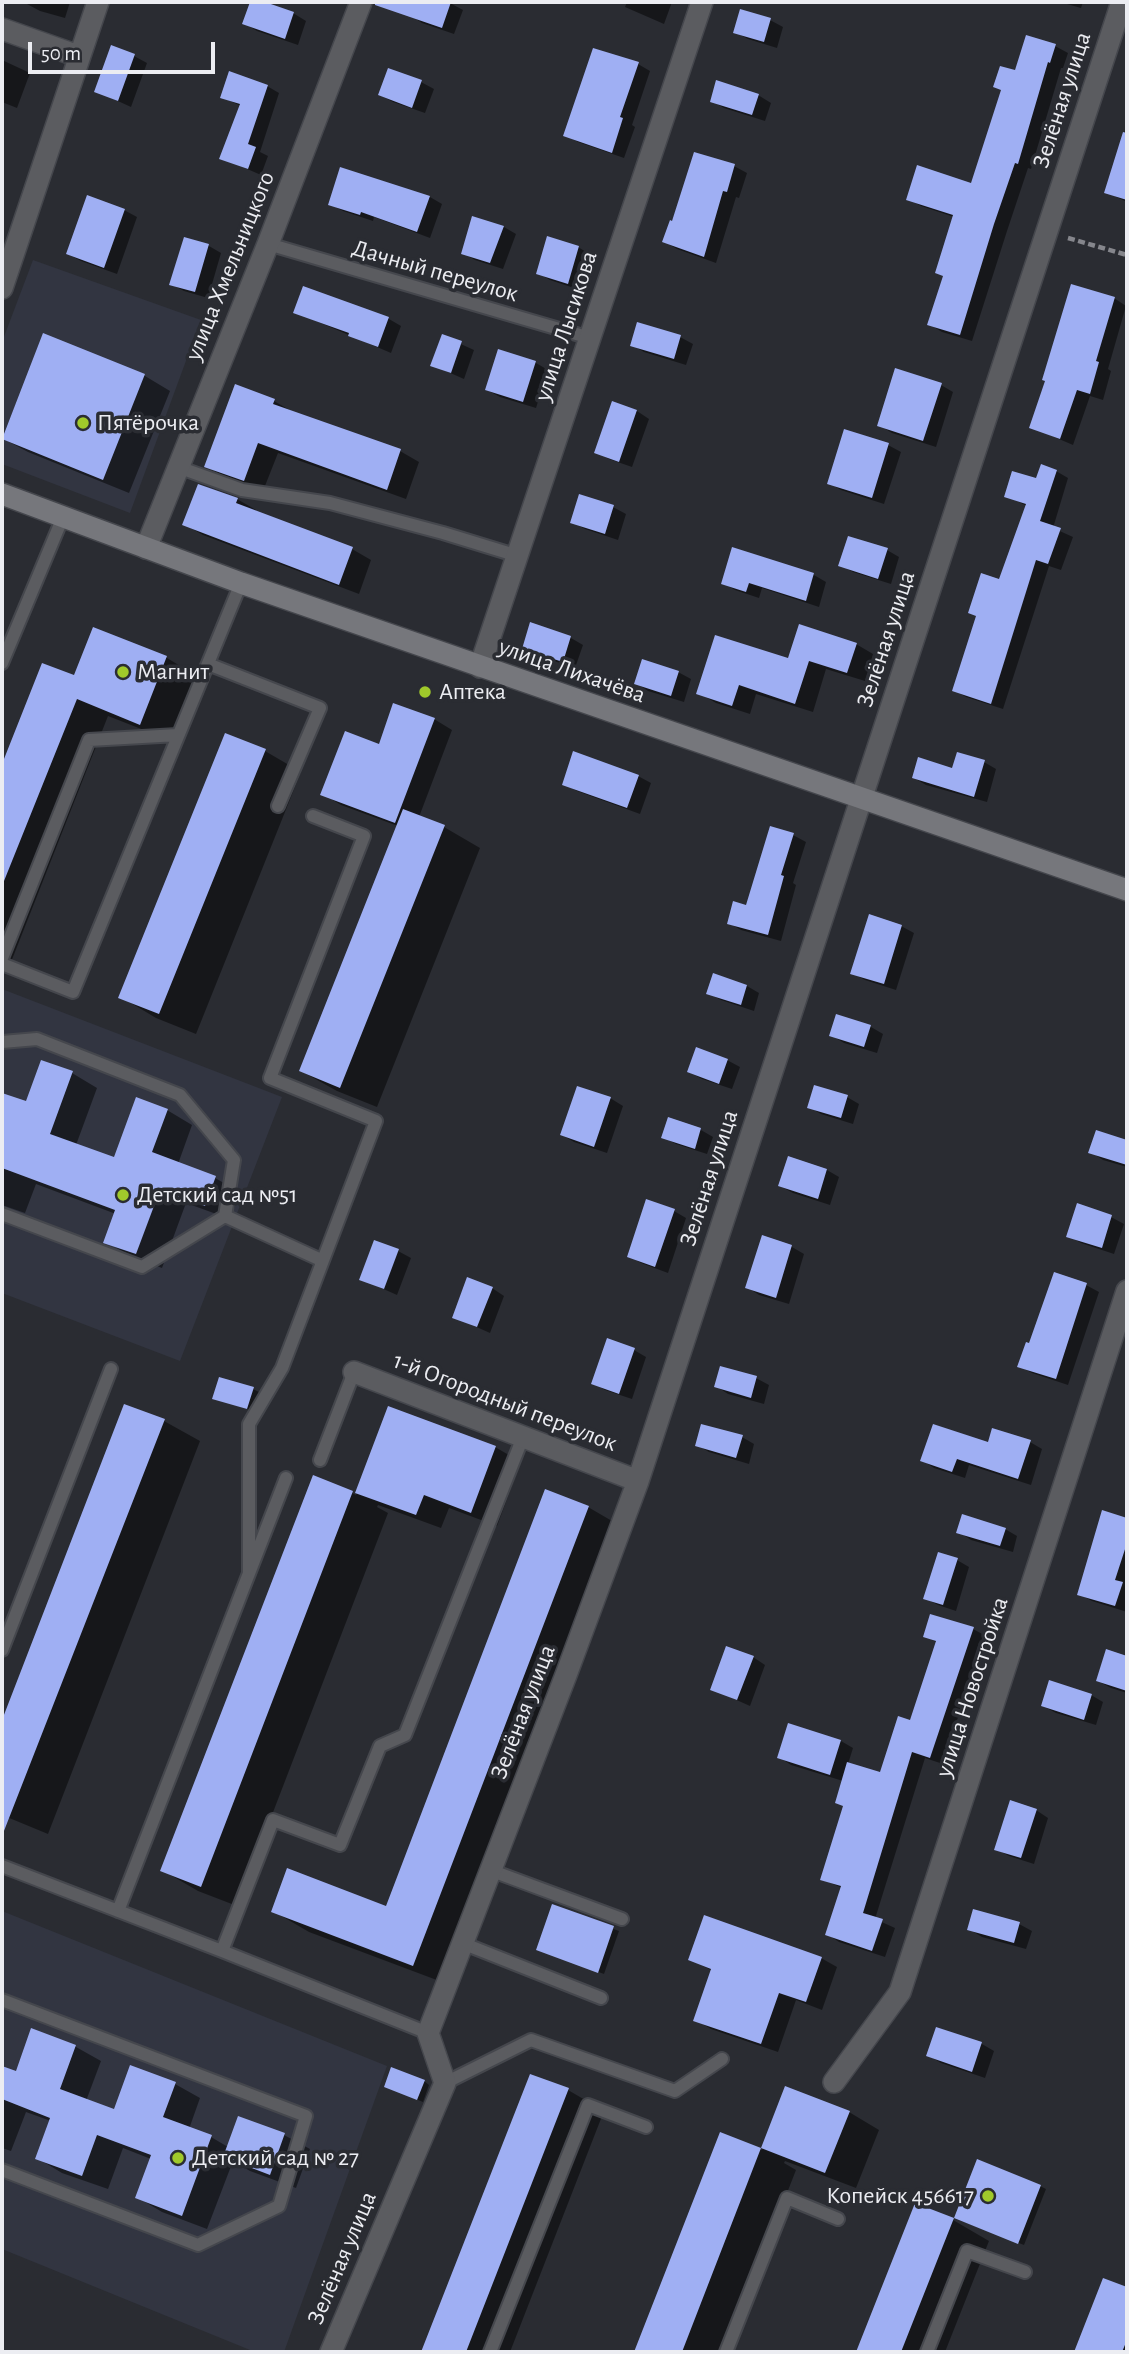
<!DOCTYPE html>
<html>
<head>
<meta charset="utf-8">
<style>
  body { margin:0 }
  #map { position:relative; width:1129px; height:2354px; overflow:hidden; background:#2a2c32; font-family:"Alegreya Sans",sans-serif }
  canvas { display:block }
  .frame { position:absolute; inset:0; border:4px solid #ecedf2; pointer-events:none }
  .scale { position:absolute; left:28px; top:42px; width:187px; height:32px; box-sizing:border-box; border:4px solid #ecedf2; border-top:0; padding-left:9px; font-size:21px; line-height:24px; white-space:nowrap; color:#ecedf2; -webkit-text-stroke:5px #2a2c32; paint-order:stroke }
</style>
</head>
<body>
<div id="map">
<canvas width="1129" height="2354"></canvas>
<div class="frame"></div>
<div class="scale">50 m</div>
</div>
<script>
const ctx = document.querySelector('canvas').getContext('2d');
ctx.lineJoin = 'round';
function fillPath(path, color) { ctx.fillStyle = color; ctx.fill(path, 'evenodd'); }
const poly = rows => new Path2D(rows.map(r => 'M' + r).join(''));
function trace(path, color, width, dash) { ctx.strokeStyle = color; ctx.lineWidth = width; ctx.lineCap = dash ? 'butt' : 'round'; ctx.setLineDash(dash || []); ctx.stroke(path); }
function label(font, color, halo, rows, align = 'center') {
  ctx.font = font + ' "Alegreya Sans",sans-serif'; ctx.lineWidth = 7; ctx.setLineDash([]); ctx.textBaseline = 'middle'; ctx.strokeStyle = halo; ctx.fillStyle = color; for (const [text, x, y, turn = 0] of rows) {
    ctx.save(); ctx.translate(x, y); ctx.rotate((+turn || 0) * Math.PI / 180); ctx.textAlign = isNaN(turn) ? turn : align; if (halo) ctx.strokeText(text, 0, 0); ctx.fillText(text, 0, 0); ctx.restore();
  }
}
const built = poly([
  [33,260,201,320,130,513,2,464,2,342],
  [2,989,282,1097,180,1361,2,1293],
  [2,1911,387,2066,284,2352,255,2352,2,2249]
]);
const shadow = poly([
  [28,2,70,2,65,18,40,11,27,4],
  [252,2,259,2,293,13,306,21,298,45,257,31,244,23],
  [414,2,448,2,463,10,454,34,422,23,410,15],
  [627,2,672,2,664,24,625,7],
  [1060,2,1083,2,1081,8],
  [770,20,783,27,777,48,748,39,735,32],
  [1027,37,1055,46,1068,53,1063,68,1061,68,1031,169,1028,168,1007,231,972,341,942,332,929,324,944,277,954,217,921,206,908,199,973,185],
  [134,56,147,63,131,107,96,91],
  [2,60,30,73,17,108,2,102],
  [638,64,650,71,632,125,635,127,624,158,578,142,565,135],
  [421,82,434,89,425,113,393,102,380,95],
  [267,86,279,93,260,152,268,156,261,175,222,158,241,106,222,97],
  [758,95,771,103,765,121,724,108,712,101],
  [1127,124,1127,202,1106,192],
  [695,154,734,166,747,173,739,198,736,197,716,263,677,249,665,242],
  [430,197,442,204,430,238,374,217,373,221,343,211,330,204],
  [124,210,137,217,117,274,81,261,68,254],
  [474,218,504,227,516,234,503,269,475,260,463,253],
  [185,239,209,246,221,253,208,298,184,291,171,284],
  [578,247,591,255,580,290,550,280,538,273],
  [304,288,389,319,401,326,391,353,295,312],
  [1114,298,1126,306,1108,369,1111,371,1103,400,1090,396,1073,445,1031,427],
  [44,335,145,376,170,391,129,493,28,452,2,438],
  [443,336,474,350,464,379,432,365],
  [680,337,693,344,686,365,644,352,632,345],
  [500,351,536,363,548,370,536,408,500,397,487,390],
  [941,385,953,392,936,447,892,433,879,425],
  [274,401,293,412,400,451,419,462,406,499,278,453,263,491,225,477,206,466],
  [613,403,637,411,649,419,632,467,609,459,596,452],
  [888,445,901,452,884,504,841,490,829,483],
  [1056,471,1068,478,1053,528,1073,537,1061,570,1049,566,1003,709,966,697,954,690,978,617,1000,581,1027,506,1007,496],
  [237,499,256,510,255,512,352,549,371,560,359,594,203,535,184,524],
  [613,507,626,514,618,540,585,529,572,522],
  [733,549,814,575,826,582,819,607,762,588,759,598,735,590,723,583],
  [887,550,899,557,891,584,853,572,840,565],
  [531,624,571,638,583,645,575,668,536,655,524,648],
  [94,629,167,658,197,676,172,741,108,716,11,962,2,958,2,769,43,665,75,678],
  [856,644,873,654,865,681,826,669,813,712,756,694,750,714,716,703,699,693,789,660],
  [678,672,691,679,684,702,648,691,636,683],
  [434,719,452,730,419,817,444,827,480,848,377,1107,337,1091,301,1071,398,826,341,805,323,794,381,746],
  [265,751,301,772,196,1034,156,1018,121,997],
  [984,762,996,769,987,802,926,785,914,778],
  [638,776,651,783,640,814,577,791,564,784],
  [793,835,806,842,793,883,796,885,781,941,741,930,729,923,747,907],
  [901,926,914,933,896,990,865,980,852,973],
  [714,976,747,986,759,993,754,1011,721,1000,708,993],
  [837,1016,871,1027,883,1034,877,1053,844,1043,831,1035],
  [727,1060,740,1067,732,1089,702,1079,689,1072],
  [42,1062,72,1073,97,1088,76,1145,115,1159,167,1110,192,1125,178,1164,215,1178,240,1192,230,1219,186,1203,162,1268,131,1256,106,1242,116,1214,36,1184,25,1213,2,1205,2,1095,27,1104],
  [847,1097,859,1104,853,1124,821,1114,809,1107],
  [610,1098,623,1106,607,1153,574,1142,562,1135],
  [669,1119,701,1130,713,1137,707,1154,676,1144,663,1137],
  [1097,1132,1127,1142,1127,1167,1103,1160,1091,1152],
  [827,1170,839,1177,830,1205,793,1193,780,1186],
  [674,1211,686,1218,668,1273,641,1263,629,1256],
  [1111,1217,1124,1224,1114,1254,1081,1243,1069,1236],
  [763,1237,792,1247,804,1254,789,1304,759,1295,747,1287],
  [398,1251,411,1258,397,1295,361,1279],
  [1086,1285,1099,1292,1068,1385,1032,1373,1019,1366,1030,1345],
  [492,1288,504,1296,490,1333,454,1317],
  [634,1350,646,1357,632,1399,605,1390,593,1383],
  [756,1378,769,1385,764,1404,728,1394,716,1386],
  [253,1389,259,1392,253,1411,214,1398],
  [125,1406,164,1421,200,1441,48,1834,2,1815,2,1724],
  [389,1408,495,1447,521,1462,497,1526,449,1508,441,1528,378,1505,377,1507,388,1513,237,1906,198,1891,162,1870,352,1493,356,1495],
  [742,1437,754,1444,749,1464,709,1452,697,1445],
  [1030,1442,1042,1449,1031,1485,969,1465,965,1478,934,1468,922,1460,989,1444],
  [588,1507,624,1528,450,1985,309,1932,273,1911,387,1908],
  [1103,1512,1127,1520,1127,1612,1092,1601,1079,1594],
  [1005,1529,1017,1536,1013,1552,971,1540,959,1532],
  [957,1560,969,1567,956,1611,938,1605,925,1598],
  [973,1629,986,1636,963,1709,961,1708,943,1764,925,1758,875,1919,895,1928,885,1957,839,1942,827,1934,842,1888,822,1879,845,1807,843,1781,791,1765,779,1757,789,1725,841,1741,853,1748,848,1764,881,1774,912,1723,938,1643,925,1636],
  [1107,1652,1127,1658,1127,1693,1111,1688,1098,1681],
  [753,1657,765,1665,750,1706,712,1689],
  [1091,1695,1103,1702,1096,1725,1056,1713,1043,1706],
  [1036,1810,1048,1818,1034,1864,1009,1856,996,1849],
  [553,1907,619,1931,604,1974,538,1950],
  [1019,1924,1032,1931,1026,1949,982,1937,969,1929],
  [821,1958,837,1967,822,2010,796,2000,778,2052,711,2029,696,2020,713,1971,691,1960],
  [937,2029,982,2044,994,2051,985,2078,941,2063,928,2055],
  [32,2030,76,2047,101,2061,86,2101,115,2112,175,2084,200,2098,189,2129,211,2137,228,2147,239,2118,284,2135,310,2149,296,2188,250,2171,233,2161,207,2229,162,2212,137,2197,151,2159,123,2148,108,2189,62,2173,37,2158,51,2121,26,2112,11,2151,2,2148,2,2067,17,2073],
  [531,2076,568,2090,604,2111,510,2352,423,2352],
  [424,2081,429,2085,423,2102,392,2089],
  [786,2088,849,2112,879,2130,856,2188,785,2161,784,2163,796,2170,725,2352,636,2352,721,2134,762,2150],
  [1040,2186,1046,2189,1024,2245,956,2219],
  [916,2205,953,2220,989,2241,945,2352,858,2352],
  [1104,2280,1127,2289,1127,2352,1075,2352]
]);
const building = poly([
  [250,2,265,2,294,12,285,39,242,24],
  [375,2,451,2,442,28,375,5],
  [740,9,771,18,764,42,733,33],
  [1026,35,1056,44,1050,63,1048,62,1018,164,1015,163,994,224,960,335,927,325,943,276,935,273,953,215,906,200,917,165,971,183,1001,90,993,87,1000,66,1015,70],
  [111,45,135,54,118,101,94,92],
  [593,48,639,62,620,117,623,118,612,153,563,136],
  [388,68,422,80,412,108,378,95],
  [229,71,268,85,248,144,256,147,248,169,219,159,240,104,220,98],
  [716,80,759,94,752,115,710,102],
  [1123,132,1127,133,1127,200,1104,193],
  [694,152,735,164,727,192,723,191,704,257,662,242,670,220,672,221],
  [340,167,430,196,417,232,361,212,360,215,328,205],
  [87,195,125,209,104,268,66,254],
  [472,216,504,226,490,263,461,254],
  [547,236,579,246,568,284,536,274],
  [184,237,209,244,195,292,169,285],
  [1071,284,1115,297,1096,361,1099,362,1090,394,1077,390,1060,439,1029,428,1045,381,1042,380],
  [303,286,389,317,378,347,348,336,349,333,293,313],
  [637,322,681,335,674,359,630,346],
  [43,333,145,374,103,480,2,439],
  [442,334,462,341,451,373,430,366],
  [498,349,536,361,523,402,485,390],
  [895,368,942,383,923,441,877,426],
  [235,384,275,399,273,404,401,449,387,490,258,443,244,481,204,467],
  [612,401,637,410,619,462,594,453],
  [844,429,889,443,872,498,827,484],
  [1041,464,1057,470,1040,521,1061,528,1048,564,1036,560,991,704,952,691,976,616,968,613,981,573,999,579,1026,504,1004,497,1012,471,1036,478],
  [198,484,238,498,236,503,353,547,339,585,182,525],
  [579,494,614,505,605,534,570,523],
  [848,536,888,548,878,579,838,566],
  [732,547,814,573,806,601,749,583,746,592,721,584],
  [530,622,571,636,563,662,522,649],
  [799,624,857,643,847,673,809,661,795,704,739,685,732,706,696,694,715,635,788,658],
  [93,627,167,656,140,725,77,699,2,886,2,764,42,663,74,675],
  [642,659,679,671,671,696,634,684],
  [393,703,435,718,395,823,320,795,345,731,379,744],
  [225,733,266,749,159,1014,118,998],
  [573,751,639,775,627,808,562,785],
  [957,752,985,760,974,797,912,778,918,757,952,768],
  [403,809,445,825,340,1088,299,1071],
  [770,826,794,833,781,875,784,876,768,935,727,924,733,901,746,905],
  [869,914,902,925,884,984,850,974],
  [713,973,747,985,741,1005,706,994],
  [836,1014,871,1025,864,1047,829,1036],
  [696,1047,728,1059,719,1084,687,1072],
  [41,1060,73,1071,50,1134,114,1157,136,1097,168,1109,152,1152,216,1176,205,1206,160,1190,136,1254,103,1243,115,1210,2,1168,2,1093,26,1101],
  [814,1085,848,1095,841,1118,807,1108],
  [577,1086,611,1097,594,1147,560,1135],
  [668,1117,701,1128,695,1149,661,1138],
  [1096,1130,1127,1140,1127,1165,1088,1153],
  [788,1156,827,1169,818,1199,778,1186],
  [646,1199,675,1209,655,1267,627,1257],
  [1077,1203,1112,1215,1102,1248,1066,1237],
  [762,1235,792,1245,776,1298,745,1288],
  [374,1240,399,1249,384,1289,359,1280],
  [1054,1272,1087,1283,1056,1379,1017,1367,1026,1342,1029,1343],
  [467,1277,493,1287,477,1327,452,1318],
  [607,1338,635,1348,619,1394,591,1384],
  [720,1366,757,1376,751,1398,714,1387],
  [219,1377,254,1387,247,1409,212,1399],
  [124,1404,165,1419,2,1836,2,1720],
  [388,1406,496,1446,471,1513,424,1495,416,1515,355,1493],
  [701,1424,743,1435,736,1458,695,1446],
  [933,1424,988,1442,992,1428,1031,1440,1018,1479,957,1459,952,1472,920,1461],
  [313,1475,353,1491,201,1887,160,1871],
  [545,1489,589,1506,413,1966,271,1912,287,1868,386,1906],
  [1102,1510,1127,1518,1127,1543,1115,1580,1123,1582,1115,1606,1077,1595],
  [962,1514,1006,1528,1000,1546,956,1533],
  [938,1552,958,1558,943,1605,923,1599],
  [930,1614,974,1627,930,1758,912,1752,863,1913,883,1919,872,1951,825,1935,841,1886,820,1880,843,1806,835,1803,847,1762,880,1772,898,1716,910,1720,936,1641,923,1637],
  [726,1646,754,1656,737,1700,710,1690],
  [1106,1649,1127,1656,1127,1691,1096,1681],
  [1049,1680,1092,1694,1084,1720,1041,1706],
  [788,1723,841,1740,830,1775,777,1758],
  [1010,1800,1037,1809,1021,1858,994,1850],
  [552,1904,614,1926,598,1973,536,1950],
  [973,1909,1020,1922,1014,1943,967,1930],
  [704,1915,822,1957,806,2002,779,1993,761,2044,693,2021,711,1969,688,1960],
  [936,2027,982,2042,972,2072,926,2056],
  [31,2028,76,2045,60,2089,114,2109,130,2065,176,2082,163,2117,212,2135,182,2216,135,2198,151,2155,97,2135,82,2176,35,2159,50,2118,2,2099,2,2066,16,2071],
  [391,2067,425,2080,417,2100,384,2087],
  [530,2074,569,2088,466,2352,421,2352],
  [785,2086,850,2111,825,2173,761,2148],
  [238,2116,285,2133,270,2175,223,2157],
  [720,2132,761,2148,682,2352,634,2352],
  [977,2159,1041,2185,1018,2244,954,2218],
  [915,2203,954,2218,901,2352,856,2352],
  [1103,2278,1127,2287,1127,2340,1122,2352,1074,2352]
]);
const path = poly([
  [1068,238,1127,255]
]);
const lane = poly([
  [268,244,590,338],
  [178,467,242,490,330,503,443,533,518,556],
  [2,663,63,517],
  [208,664,320,708,278,806],
  [2,958,89,740,178,735],
  [2,964,73,992,241,583],
  [2,1042,37,1039,180,1095,234,1160,225,1216,142,1267,2,1214],
  [225,1216,321,1260],
  [320,1460,354,1372],
  [249,1573,249,1424,282,1368,376,1121,270,1078,364,836,313,816],
  [2,1650,111,1369],
  [2,1866,222,1951],
  [490,1870,622,1919],
  [118,1911,286,1478],
  [462,1943,601,1998],
  [2,2000,306,2116,279,2206,198,2245,2,2170],
  [428,2033,222,1951,273,1820,340,1845,380,1746,405,1735,523,1437],
  [445,2083,531,2040,675,2091,722,2059],
  [490,2352,588,2105,646,2127],
  [726,2352,787,2198,838,2219],
  [927,2352,967,2251,1025,2272]
]);
const street = poly([
  [2,29,78,56],
  [2,288,98,2],
  [146,548,268,244,361,2],
  [480,667,702,2],
  [354,1372,638,1481],
  [834,2082,900,1992,1127,1291],
  [331,2352,445,2083,428,2033,566,1675,638,1481,1122,2]
]);
const secondary = poly([
  [2,494,241,583,1127,890]
]);
const markers = [
  [83,423,7,"#a0c92b"],
  [123,672,7,"#a0c92b"],
  [425,692,7,"#a0c92b"],
  [123,1195,7,"#a0c92b"],
  [178,2158,7,"#a0c92b"],
  [988,2196,7,"#a0c92b"]
];
const streetNames = [
  ["Зелёная улица",1062,100,-72],
  ["улица Хмельницкого",230,266,-68],
  ["Дачный переулок",435,271,16],
  ["улица Лысикова",566,326,-72],
  ["Зелёная улица",886,639,-72],
  ["улица Лихачёва",572,671,19],
  ["Зелёная улица",709,1178,-72],
  ["1-й Огородный переулок",505,1402,21],
  ["улица Новостройка",972,1687,-72],
  ["Зелёная улица",523,1712,-69],
  ["Зелёная улица",342,2258,-67]
];
const poiNames = [
  ["Пятёрочка",97,423],
  ["Магнит",137,672],
  ["Аптека",439,692],
  ["Детский сад №51",137,1195],
  ["Детский сад № 27",192,2158],
  ["Копейск 456617",974,2196,"right"]
];
fillPath(built, '#323541');
fillPath(shadow, '#0007');
fillPath(building, '#9faff3');
trace(lane, '#45474d', 16);
trace(street, '#45474d', 24);
trace(secondary, '#45474d', 24);
trace(path, '#85868c', 4.5, [7, 3.5]);
trace(lane, '#5b5c60', 12);
trace(street, '#5b5c60', 21);
trace(secondary, '#76777c', 21);
for (const [x, y, r, color] of markers) { const dot = new Path2D(); dot.arc(x, y, r, 0, 2 * Math.PI); ctx.fillStyle = color; ctx.fill(dot); trace(dot, '#2a2c32', 2.5); }
label('24px', '#ecedf2', '#2a2c32', streetNames);
label('24px', '#ecedf2', '#2a2c32', poiNames, 'left');
</script>
</body>
</html>
